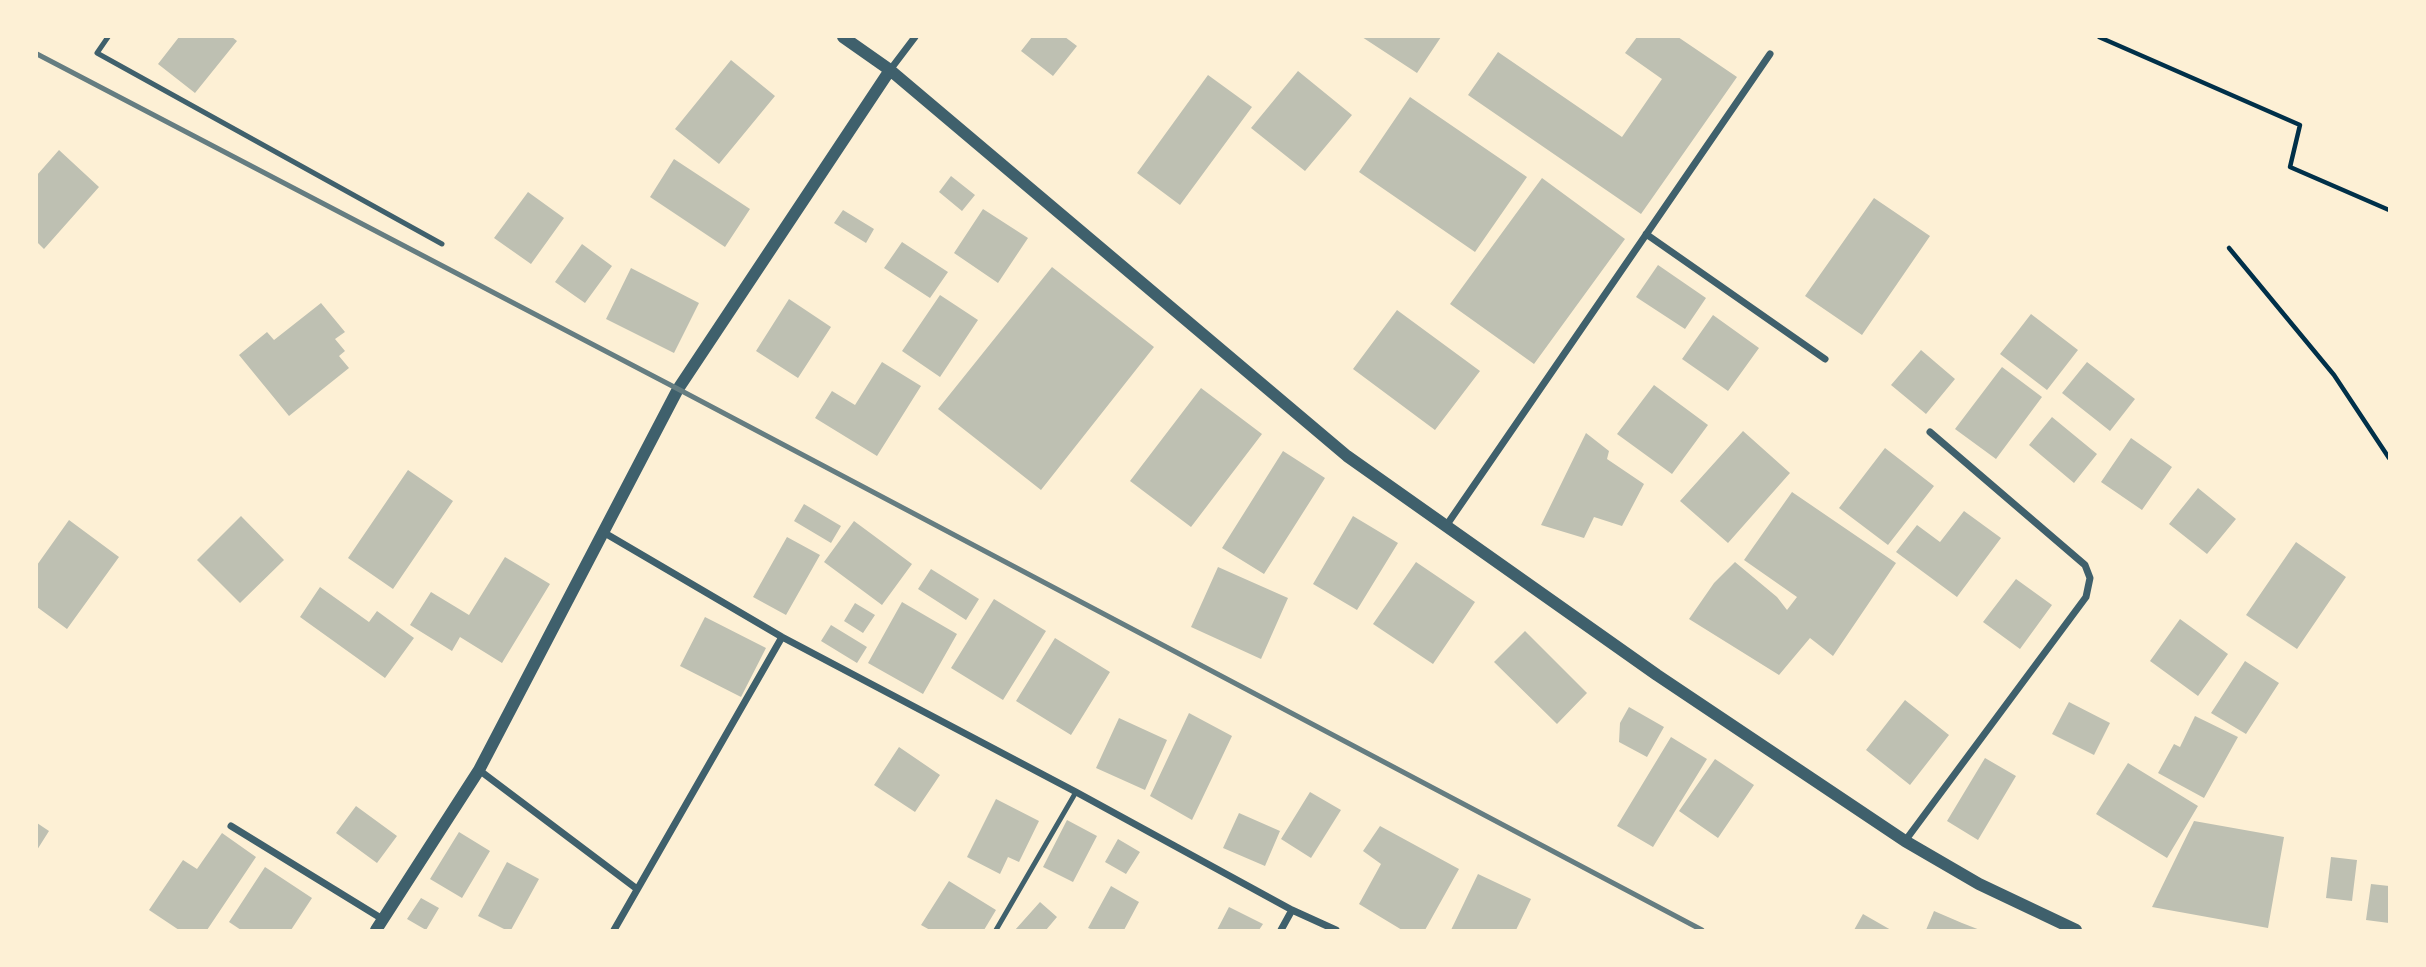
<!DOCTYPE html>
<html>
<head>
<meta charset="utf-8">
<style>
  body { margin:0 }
  #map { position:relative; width:2426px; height:967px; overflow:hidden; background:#fdf0d5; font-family:Manrope,sans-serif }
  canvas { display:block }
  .frame { position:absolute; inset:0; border:38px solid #fdf0d5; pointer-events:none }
</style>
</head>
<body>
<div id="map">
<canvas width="2426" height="967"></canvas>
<div class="frame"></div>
</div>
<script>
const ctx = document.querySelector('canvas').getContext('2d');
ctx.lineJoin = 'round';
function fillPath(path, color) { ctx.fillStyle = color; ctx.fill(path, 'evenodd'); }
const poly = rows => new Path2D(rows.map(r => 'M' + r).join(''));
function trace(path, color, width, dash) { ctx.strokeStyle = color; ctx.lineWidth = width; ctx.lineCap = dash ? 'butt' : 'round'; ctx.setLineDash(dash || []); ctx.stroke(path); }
const building = poly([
  [179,37,232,37,237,41,195,93,158,64],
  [1032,37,1065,37,1077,46,1053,76,1021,51],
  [1362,37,1441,37,1417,73],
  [1637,37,1678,37,1737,77,1641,214,1468,95,1498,52,1622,137,1662,79,1625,53],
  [731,60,775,96,719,164,675,129],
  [1298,71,1352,115,1305,171,1251,128],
  [1208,75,1252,107,1180,205,1137,173],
  [1410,97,1527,177,1475,252,1359,172],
  [59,150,99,187,44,249,37,242,37,175],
  [674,159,750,209,725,247,650,197],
  [951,176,975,195,962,211,939,192],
  [1542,178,1625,239,1534,364,1450,304],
  [528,192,564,218,531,264,494,238],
  [1874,198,1930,236,1862,335,1805,296],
  [983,209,1028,238,998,283,954,253],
  [843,210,874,229,866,243,834,223],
  [902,242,948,272,930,298,884,268],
  [582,244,612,266,585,303,555,282],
  [1658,265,1706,298,1685,329,1636,297],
  [1052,267,1154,347,1041,490,938,409],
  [631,268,699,303,674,353,606,319],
  [940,295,978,320,940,377,902,351],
  [789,299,831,327,798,378,756,351],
  [321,303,345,332,335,339,345,351,339,356,349,368,289,416,239,355,267,332,274,340],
  [1397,310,1480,371,1435,430,1353,369],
  [2031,314,2078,350,2047,390,2000,354],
  [1713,315,1759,348,1728,391,1682,359],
  [1921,350,1955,379,1926,414,1891,385],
  [882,362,921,386,877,456,815,418,832,391,855,405],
  [2087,362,2135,399,2110,431,2062,393],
  [2002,367,2042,397,1996,459,1955,429],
  [1654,385,1708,425,1672,474,1617,434],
  [1201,388,1262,434,1191,527,1130,481],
  [2052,417,2097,454,2074,483,2029,445],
  [1743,431,1790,473,1728,543,1680,501],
  [1586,433,1609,451,1607,459,1644,484,1622,526,1594,517,1584,538,1541,525],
  [2131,438,2172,467,2142,510,2101,482],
  [1885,448,1934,486,1888,545,1839,508],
  [1283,451,1325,478,1264,574,1222,548],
  [408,470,453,501,393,589,348,558],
  [2198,488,2236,519,2207,554,2169,524],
  [1792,492,1896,563,1833,656,1810,638,1779,675,1689,619,1714,583,1735,562,1777,597,1787,610,1797,597,1744,560],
  [804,504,841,526,831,543,794,521],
  [1964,511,2001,538,1957,597,1896,552,1917,525,1940,542],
  [241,516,284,560,240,603,197,560],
  [1353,516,1398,543,1357,610,1313,584],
  [69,520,119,557,67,629,37,607,37,565],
  [854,521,912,564,882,605,824,562],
  [787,537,820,555,786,615,753,597],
  [2296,542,2346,577,2297,649,2246,615],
  [505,557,550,584,502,663,460,637,452,651,410,625,431,592,469,615],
  [1416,562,1475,602,1433,664,1373,624],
  [1218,567,1288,598,1261,659,1191,627],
  [931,569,979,599,966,620,918,589],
  [2016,579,2052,605,2020,649,1983,622],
  [320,587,369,622,377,611,414,638,385,678,300,617],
  [994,599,1046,631,1003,700,951,668],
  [902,602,957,634,923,694,868,663],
  [855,603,875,615,863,633,844,621],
  [705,617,766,648,741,697,680,666],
  [2180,619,2228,654,2198,696,2150,661],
  [831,625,867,647,857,663,821,641],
  [1525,631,1587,693,1557,724,1494,662],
  [1055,638,1110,672,1071,735,1016,701],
  [2245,661,2279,683,2246,734,2211,713],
  [1905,700,1949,735,1910,785,1866,750],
  [2069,702,2110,723,2094,755,2052,734],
  [1629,707,1664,727,1647,757,1619,742,1620,723],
  [1189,713,1232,736,1192,820,1150,796],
  [2195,716,2238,737,2204,798,2158,773,2174,744,2180,747],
  [1119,718,1167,740,1145,790,1096,768],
  [1671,737,1707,759,1653,847,1617,826],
  [899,747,940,775,915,812,874,785],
  [1985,758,2016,776,1978,840,1947,821],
  [1715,759,1754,785,1718,838,1679,811],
  [2128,763,2198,806,2167,858,2096,814],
  [1310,792,1341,810,1311,858,1281,839],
  [996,799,1039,821,1019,862,1008,857,1000,874,967,857],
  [356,806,397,836,377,863,336,833],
  [1239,813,1280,831,1265,866,1223,848],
  [1067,820,1097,836,1073,882,1043,867],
  [2194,821,2284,837,2268,928,2152,907],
  [37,823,49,831,37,850],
  [1380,826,1459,869,1425,930,1402,930,1359,904,1381,864,1363,851],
  [459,832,490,851,462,898,430,879],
  [222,833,256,857,207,930,179,930,149,910,183,860,197,869],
  [1118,839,1140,852,1126,874,1105,862],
  [2331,857,2357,860,2352,901,2326,898],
  [507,862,539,879,511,930,506,930,478,916],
  [265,867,312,898,291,930,241,930,229,922],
  [1478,874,1531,899,1516,930,1451,930],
  [949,881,996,910,984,930,930,930,921,925],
  [2371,884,2389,886,2389,923,2366,920],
  [1111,886,1139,902,1124,930,1093,930,1088,928],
  [421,898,439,908,426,930,407,919],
  [1040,902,1057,917,1046,930,1015,930],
  [1229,907,1263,924,1259,930,1217,930],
  [1934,911,1962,923,1980,930,1926,930],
  [1863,914,1891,930,1854,930]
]);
const path = poly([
  [2099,37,2300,125,2290,167,2389,210],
  [2229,248,2334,375,2389,458]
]);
const service = poly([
  [108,37,97,53,442,244],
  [996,930,1076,792]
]);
const minor = poly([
  [890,70,915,37],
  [1646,234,1825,359],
  [1446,526,1770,54],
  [603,532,782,637,1076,792,1292,910,1336,930],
  [479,770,637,889],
  [231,826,384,920],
  [1905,841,2086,597,2090,578,2085,565,1930,432],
  [614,930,782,637],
  [1281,930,1292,910]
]);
const tertiary = poly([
  [843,37,890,70,1347,456,1657,675,1905,841,1979,884,2076,930],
  [376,930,479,770,678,389,890,70]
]);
const rail = poly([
  [37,54,678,389,1702,930]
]);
fillPath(building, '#bec0b2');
trace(path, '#003049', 4.5);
trace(service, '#3f606c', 5);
trace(minor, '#3f606c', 7);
trace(tertiary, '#3f606c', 12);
trace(rail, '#657d81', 5);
</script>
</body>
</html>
